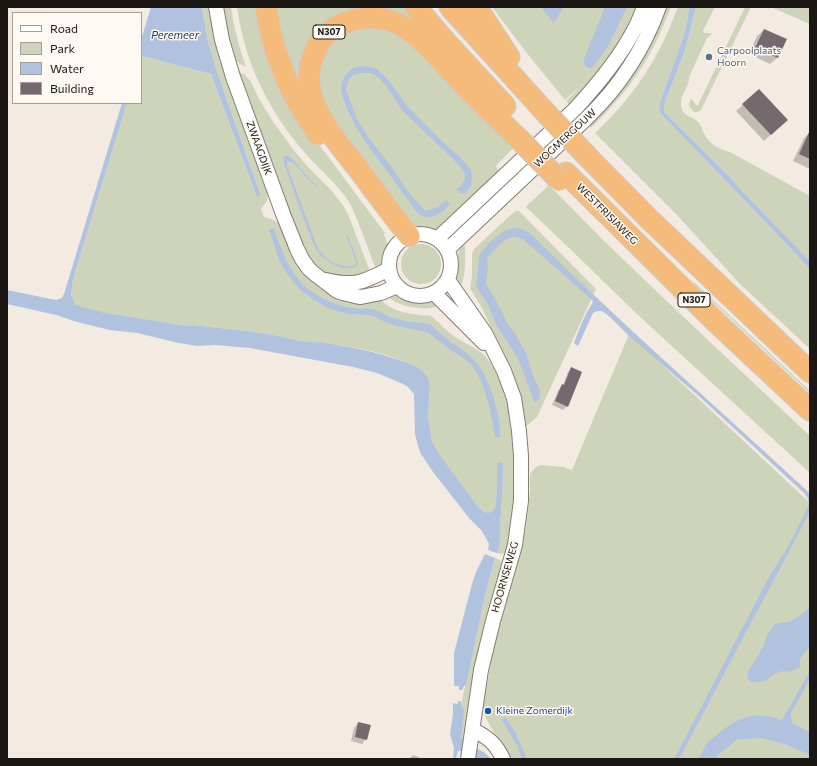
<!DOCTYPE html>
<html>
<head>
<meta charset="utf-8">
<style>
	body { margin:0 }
	#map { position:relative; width:817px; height:766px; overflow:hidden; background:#f3ebe1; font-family:Commissioner,sans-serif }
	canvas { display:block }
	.frame { position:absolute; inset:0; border:8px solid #1a1714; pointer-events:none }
	.legend { position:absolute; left:12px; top:12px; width:130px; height:92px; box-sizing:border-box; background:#fef9f3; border:1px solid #a39f9a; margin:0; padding:5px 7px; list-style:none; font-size:12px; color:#1a1714 }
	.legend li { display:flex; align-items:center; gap:8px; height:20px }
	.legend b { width:20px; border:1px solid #a39f9a }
</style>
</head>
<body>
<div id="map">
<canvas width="817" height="766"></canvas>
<div class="frame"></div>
<ul class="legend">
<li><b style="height:5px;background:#fff"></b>Road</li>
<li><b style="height:11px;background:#cdd4ba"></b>Park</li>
<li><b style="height:11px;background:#b1c2de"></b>Water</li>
<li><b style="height:11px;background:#74696e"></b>Building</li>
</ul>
</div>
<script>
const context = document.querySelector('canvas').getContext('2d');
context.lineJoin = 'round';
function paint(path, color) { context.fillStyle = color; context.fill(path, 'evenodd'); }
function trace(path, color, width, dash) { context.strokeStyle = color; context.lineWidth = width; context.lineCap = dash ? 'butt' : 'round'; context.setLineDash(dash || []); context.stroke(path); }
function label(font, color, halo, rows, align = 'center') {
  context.font = font + ' Commissioner,sans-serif'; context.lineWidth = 3; context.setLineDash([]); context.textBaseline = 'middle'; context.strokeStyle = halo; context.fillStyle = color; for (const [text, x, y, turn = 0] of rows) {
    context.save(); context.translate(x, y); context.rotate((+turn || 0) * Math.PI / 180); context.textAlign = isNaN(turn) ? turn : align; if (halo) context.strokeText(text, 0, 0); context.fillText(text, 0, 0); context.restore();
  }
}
paint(new Path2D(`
	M 202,7 L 210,7 L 268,192 L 267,201 L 261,209 L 264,217 L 271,219 L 281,224 L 288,245 L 295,259 L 302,271 L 378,297 C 389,310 406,314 422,315 C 424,316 429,315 431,316 C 433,317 436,321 438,322 C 443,327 448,332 454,336 C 463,343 476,347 484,355 C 515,386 517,469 513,510 C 512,524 509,538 507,552 L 502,554 L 497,553 C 501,545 500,534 500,525 C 502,505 503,484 503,463 L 497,464 L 497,489 L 495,508 C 490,515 485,513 479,508 L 440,455 L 432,441 L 428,416 L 430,382 L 421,370 L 413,366 L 390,356 L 367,350 L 322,342 C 306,344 283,336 267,334 C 242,330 218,328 193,325 L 187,326 C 170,323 82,313 74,303 C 69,297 72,286 73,279 L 127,103 L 141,103 L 142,56 L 211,74 L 257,197 L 260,196 L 260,194 L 216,69 L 207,38 Z
	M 222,7 L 231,7 C 234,28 239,47 246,67 L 240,64 L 232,56 Z
	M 237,7 L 261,7 L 306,127 L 385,233 L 384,235 C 390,245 387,264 376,269 C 371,257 367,245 362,232 C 357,220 353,207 345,196 C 333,180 317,167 304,152 C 267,108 245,63 237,7 Z
	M 270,7 L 405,7 L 437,44 L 416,31 L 330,25 L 304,108 Z
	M 492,7 L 640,7 L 625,37 L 571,106 L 566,101 L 584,83 L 565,100 L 526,52 Z
	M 664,7 L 671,7 C 666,20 661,32 655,44 C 639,76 617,103 591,128 L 587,122 Z
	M 678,7 L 689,7 L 687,23 L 682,41 L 660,102 L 659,107 L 660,113 L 728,183 L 810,269 L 810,349 L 740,284 L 677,215 L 595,133 C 621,109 643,81 659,50 C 667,36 672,21 678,7 Z
	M 696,7 L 715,7 L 703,31 L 704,33 L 711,33 L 712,34 L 707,38 L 689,77 C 690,86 681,94 681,103 C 681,118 693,115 699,123 C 702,127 703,133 706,137 C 711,145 721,150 730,152 L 810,196 L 810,261 L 743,192 L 733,180 L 664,112 L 664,105 L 685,50 Z
	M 745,7 L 751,7 L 701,110 L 698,112 L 694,112 L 689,106 L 690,100 L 692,99 L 696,105 L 698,105 Z
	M 772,7 L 810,7 L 810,24 L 773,8 Z
	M 345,27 L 396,28 L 513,148 L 496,166 L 500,173 L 440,230 C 428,231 418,229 408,225 L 324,112 L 316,64 L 319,54 Z
	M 238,71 L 245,75 L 251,82 L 259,99 L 272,120 L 292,148 L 309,168 L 331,190 L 342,204 L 348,214 L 371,274 L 361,278 L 327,274 L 316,268 L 302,248 Z
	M 549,185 L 603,240 L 674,308 L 810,436 L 810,473 L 638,315 L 567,246 L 527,208 L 526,207 L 529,203 L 531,202 Z
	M 515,211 L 519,211 L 596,289 L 537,417 L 526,426 L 520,394 L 514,376 L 482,308 L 470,288 L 472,275 L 472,254 L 474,249 Z
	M401 264a20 20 0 1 1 40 0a20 20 0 1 1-40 0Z
	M 462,245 L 465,246 L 465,247 C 465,259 466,275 461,286 L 456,281 L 458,254 L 461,246 Z
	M 694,282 L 810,391 L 810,393 L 694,284 Z
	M 395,294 L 400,295 L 412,300 L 432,303 L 437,306 C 428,312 394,306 388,296 Z
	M 629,334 L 810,503 L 810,759 L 508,759 L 485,716 L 483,709 L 484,700 L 495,640 L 516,568 L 526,527 L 530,491 L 530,474 C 533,470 536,466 541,465 L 564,467 L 572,470 Z
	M 495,558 L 500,560 L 502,564 L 481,642 L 465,742 L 461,739 L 461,705 L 484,600 Z`), '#cdd4ba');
paint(new Path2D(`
	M 151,7 L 202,7 L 207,38 L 216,69 L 260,194 L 260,196 L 257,197 L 211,74 L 142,56 L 141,58 L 141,40 Z
	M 541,7 L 563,7 L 557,19 L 554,22 L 552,21 Z
	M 605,7 L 627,7 L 608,46 L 599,59 L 592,68 L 589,68 C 585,67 583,63 584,59 Z
	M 689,7 L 696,7 L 685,50 L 664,105 L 664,112 L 733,180 L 743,192 L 810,261 L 810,269 L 728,183 L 660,113 L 659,107 L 660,102 L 682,41 L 687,23 Z
	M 360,66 L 370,67 L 375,68 L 383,74 L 396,90 L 406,105 L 448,147 L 459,156 L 467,165 L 471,170 L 472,178 L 471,186 L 465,193 L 462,193 L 456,190 C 471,178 465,172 455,161 L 402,110 L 387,87 L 379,78 L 371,73 L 361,73 L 353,75 L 348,81 L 346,89 L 348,95 L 356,117 L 368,137 L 391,166 L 407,190 L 425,211 L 438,207 L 446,200 L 450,205 C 442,212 433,221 421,215 C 416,213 412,206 409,201 C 402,192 396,183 389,174 C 373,152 355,131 346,105 C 344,101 342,97 342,93 C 340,87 342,81 345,76 C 349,70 353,68 360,66 Z
	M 122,103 L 127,103 L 73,279 L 71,295 L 75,304 L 82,307 L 105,313 L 187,326 L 193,325 C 218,328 242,330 267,334 C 283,336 305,344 321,342 C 349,347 377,351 404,362 C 410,364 416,366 421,370 C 425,373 428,377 430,383 L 428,416 L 432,441 L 440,455 L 479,508 C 485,513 490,515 495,508 L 497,489 L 497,463 L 503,463 C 503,484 502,505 500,525 C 500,534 501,546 497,553 L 488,550 L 489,544 L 486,538 L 481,530 L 469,518 L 433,472 L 421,454 L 418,446 L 415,434 L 414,394 L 408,387 L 403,384 L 377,373 L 353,367 L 250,348 L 215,345 L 197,346 L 179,343 L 137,333 L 110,330 L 77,322 L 56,315 L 7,304 L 7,290 L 56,300 L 62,298 L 64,294 Z
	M 285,156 L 289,156 L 296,163 L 307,176 L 318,187 L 317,187 L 305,176 L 295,164 L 290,161 L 287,162 L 287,166 L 318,249 C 327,261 339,268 354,266 L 357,263 L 356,261 L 346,235 L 347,234 L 358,262 L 356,267 C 343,272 326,262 318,252 C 314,246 311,237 308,230 C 299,207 291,183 283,160 Z
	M 274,228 C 282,253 291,278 314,293 C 325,300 338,306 351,308 C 358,309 365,308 372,309 C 380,310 386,316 394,318 C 400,320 406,321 412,322 C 418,323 424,322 430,325 C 436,328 440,334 446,338 C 455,345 467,352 475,361 C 489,376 501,416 500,437 L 495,437 L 490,409 L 484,389 L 479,377 L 472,365 L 465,359 L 452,351 L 427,332 L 396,326 L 385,322 L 371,315 L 348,314 L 330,309 L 316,301 L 304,293 L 294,283 L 284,269 L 279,260 L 269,230 Z
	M 514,228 C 521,228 525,230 531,234 C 619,322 714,404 805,489 L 810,494 L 810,511 L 804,523 L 679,759 L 674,759 L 769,577 L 789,545 L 809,505 L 809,502 L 807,497 L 804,493 L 701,398 L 629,336 L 609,316 L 602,311 L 597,311 L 593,313 L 578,346 L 574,343 C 578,332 582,322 587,312 C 589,308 592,305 593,301 L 524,240 C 521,238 516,236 512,237 C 505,238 493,251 488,257 L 487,259 L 488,268 L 486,284 L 494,297 L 508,324 L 514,332 L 527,355 L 532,373 L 540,391 L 539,399 L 536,402 L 534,401 L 523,371 L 517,357 L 497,326 L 487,303 L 478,289 L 476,285 L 478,269 L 479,257 L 480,254 C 488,243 501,230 514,228 Z
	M 485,554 L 495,558 L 494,561 L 484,600 L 466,685 L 464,686 L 462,690 L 459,690 L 459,686 L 455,686 L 454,685 L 454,653 L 472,584 L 476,572 Z
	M 810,608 L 810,646 L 800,659 L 800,667 L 789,672 C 778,669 773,677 764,681 C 760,683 756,682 751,682 L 748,679 L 747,674 L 764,645 L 767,635 L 775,624 L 788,622 L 795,619 Z
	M 810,671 L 810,679 L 791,713 L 791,719 L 792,723 L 810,732 L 810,755 L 785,744 L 761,738 L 747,739 L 738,739 L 718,755 L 717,759 L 698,759 C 701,755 703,750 706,745 C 709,740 715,737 719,733 C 739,716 757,711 782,720 Z
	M 459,701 L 461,701 L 461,705 L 464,710 L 461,739 L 485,753 L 491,759 L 477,759 C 473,754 464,751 458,751 L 456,759 L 453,759 L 454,748 L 450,734 L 453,714 L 453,703 L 457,704 Z
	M 506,718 L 515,732 L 527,759 L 522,759 L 518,747 L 501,719 Z`), '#b1c2de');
paint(new Path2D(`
	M 764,30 L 786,40 L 777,58 L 770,64 L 749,54 L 757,36 Z
	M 743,105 L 780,126 L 764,141 L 736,111 Z
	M 810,132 L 810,169 L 793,161 L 804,138 Z
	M 572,368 L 567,406 L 563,410 L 552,405 L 559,389 L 563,385 L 568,372 Z
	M 358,723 L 366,739 L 362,744 L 351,741 L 354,728 Z
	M 413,755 L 419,757 L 419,759 L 409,759 Z`), '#0003');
paint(new Path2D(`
	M 764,29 L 787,39 L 778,58 L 755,48 Z
	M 759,89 L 788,120 L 771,135 L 742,104 Z
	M 810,130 L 810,159 L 799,154 Z
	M 571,367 L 582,372 L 568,407 L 555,401 L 562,384 L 564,385 Z
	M 358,722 L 371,725 L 367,740 L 355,737 Z`), '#74696e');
const minor = new Path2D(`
	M 216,7 L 222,40 L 233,77 L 283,214 L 297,249 L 302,259 L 309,269 L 316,275 L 337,291 L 343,293 L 355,296 L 361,297 L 381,293 L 397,286
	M389 265a31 31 0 1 1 62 0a31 31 0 1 1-62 0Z
	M 437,239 L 576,108 C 598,84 619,59 634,30 C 638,23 641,15 644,7
	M 447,250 L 587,118 C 619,87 644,49 659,7
	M 326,280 C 354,287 364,282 389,269
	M 448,280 L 485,333 L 504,371 L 514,398 L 519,431 L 521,456 L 521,501 L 515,545 L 493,621 L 481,670 L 468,759
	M 434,293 L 484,343
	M 473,730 C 488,737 496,744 503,759`);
const highway = new Path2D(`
	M 266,7 C 272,54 291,96 318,134
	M 416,7 L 446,42 L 505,106
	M 450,7 L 546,113
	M 475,7 L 483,17 L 509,57
	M 586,155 L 648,218 L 810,372
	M 566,173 L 716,322 L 810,410
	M 409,236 C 391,213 373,189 356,166 C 340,146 320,122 312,97 C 304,70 314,37 340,25 C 360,15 385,15 404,27 C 427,42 444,65 463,84 C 481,103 500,121 519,139`);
trace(minor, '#837c73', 16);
trace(highway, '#cdcccb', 23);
trace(minor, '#fff', 14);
trace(highway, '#f5bb7b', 21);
const highwayBridge = new Path2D(`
	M 546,113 L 586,155
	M 519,139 L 559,180`);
trace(highwayBridge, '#cdcccb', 23, []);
trace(highwayBridge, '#f5bb7b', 21);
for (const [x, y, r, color] of [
	[709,57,4,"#5c6f8a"],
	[488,711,4,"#1a4fb4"]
]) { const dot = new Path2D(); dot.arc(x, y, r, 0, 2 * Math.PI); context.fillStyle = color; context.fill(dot); trace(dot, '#fef9f3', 1.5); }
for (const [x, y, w] of [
	[329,32,32],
	[694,300,32]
]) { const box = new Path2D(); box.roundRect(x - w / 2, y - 7, w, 14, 3); context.fillStyle = '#fef9f3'; context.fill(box); trace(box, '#1a1714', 1); }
label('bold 9px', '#1a1714', null, [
	["N307",329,32],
	["N307",694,300]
]);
label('10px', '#4e5e75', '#fef9f3', [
	["Carpoolplaats",717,51],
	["Hoorn",717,63]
], 'left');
label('10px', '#1a1714', '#fef9f3', [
	["WOGMERGOUW",565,138,-43],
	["ZWAAGDIJK",259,148,70],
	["WESTFRISIAWEG",607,214,45],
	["HOORNSEWEG",505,577,-74]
]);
label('10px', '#164399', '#fef9f3', [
	["Kleine Zomerdijk",496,711]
], 'left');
label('italic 11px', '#284067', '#fef9f3', [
	["Peremeer",175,35]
]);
</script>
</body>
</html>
